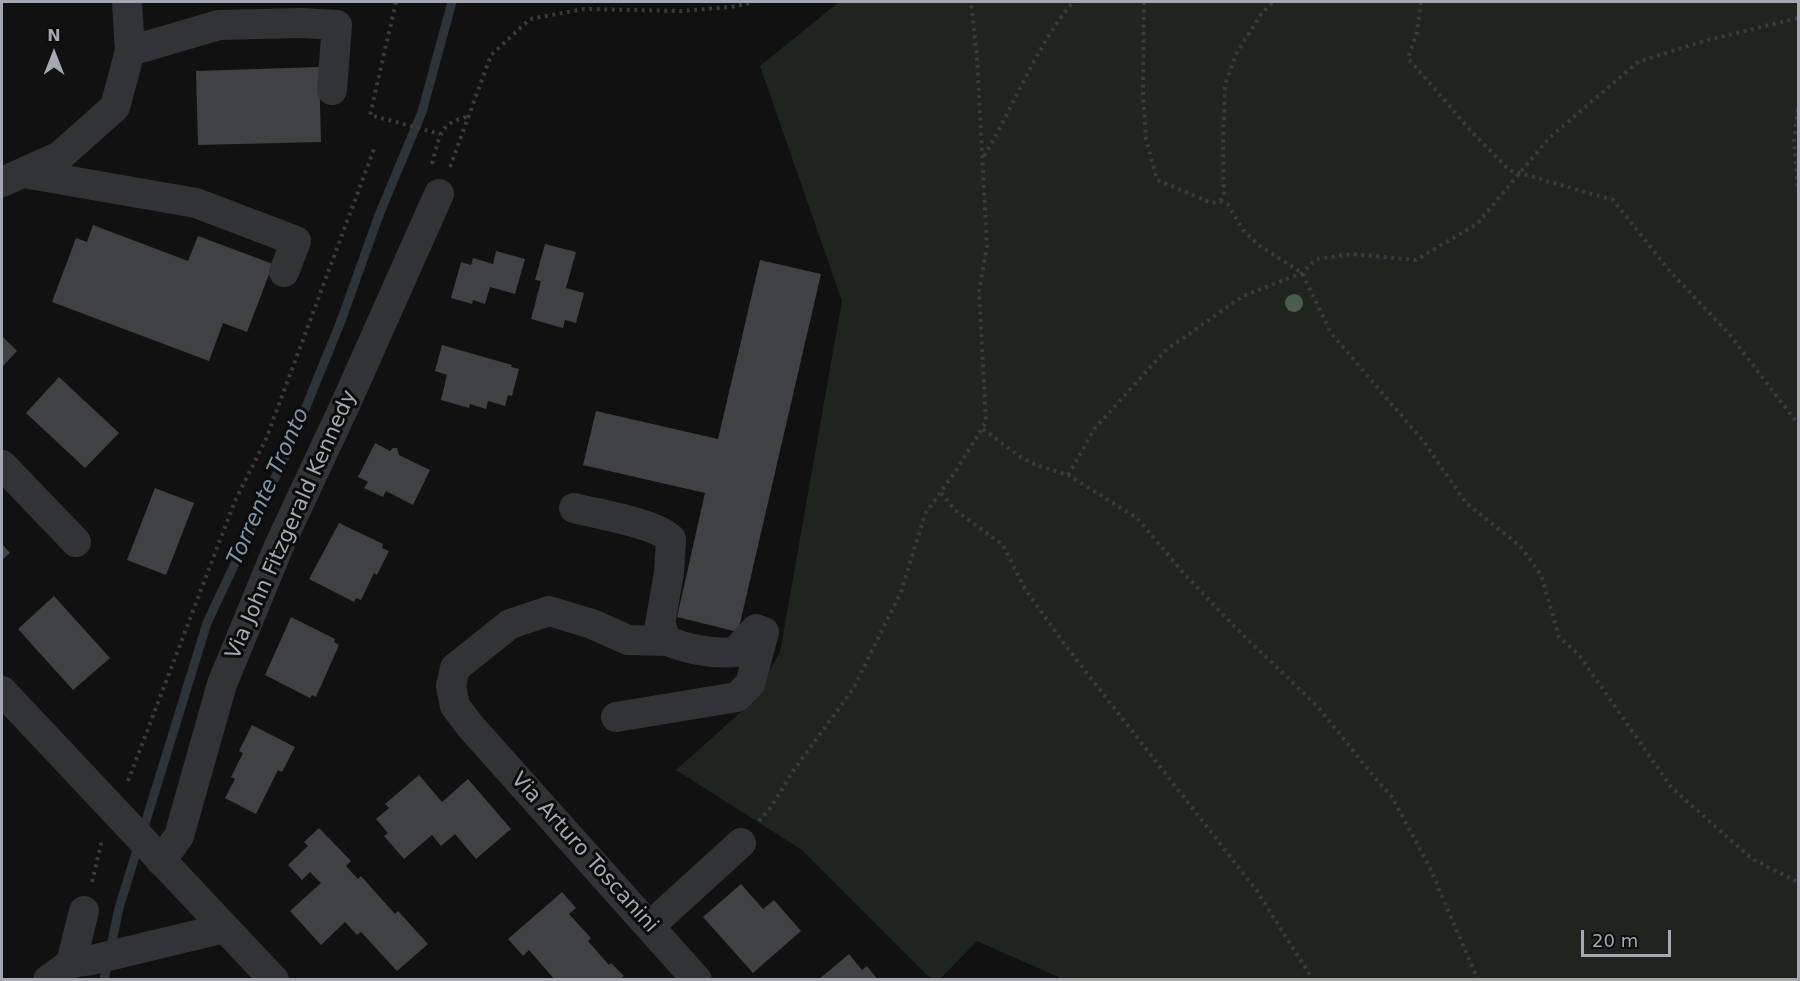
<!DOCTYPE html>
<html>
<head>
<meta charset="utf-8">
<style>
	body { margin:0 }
	#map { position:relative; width:1800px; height:981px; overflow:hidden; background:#111112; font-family:"DejaVu Sans",sans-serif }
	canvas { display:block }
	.frame { position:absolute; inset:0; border:3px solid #a3a8b2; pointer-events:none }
	.north { position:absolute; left:24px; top:24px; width:60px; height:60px; -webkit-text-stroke:4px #0c0c0d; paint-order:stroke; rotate:0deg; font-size:16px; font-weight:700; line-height:24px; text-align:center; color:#a3a8b2 }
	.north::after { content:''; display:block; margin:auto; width:21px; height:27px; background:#a3a8b2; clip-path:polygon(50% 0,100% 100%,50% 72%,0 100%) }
	.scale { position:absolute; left:1581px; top:930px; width:90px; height:27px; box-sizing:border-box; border:3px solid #a3a8b2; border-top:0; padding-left:8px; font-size:18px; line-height:21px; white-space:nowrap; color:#a3a8b2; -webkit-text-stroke:4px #0c0c0d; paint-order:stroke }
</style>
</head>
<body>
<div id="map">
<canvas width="1800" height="981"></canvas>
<div class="frame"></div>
<div class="north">N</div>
<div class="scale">20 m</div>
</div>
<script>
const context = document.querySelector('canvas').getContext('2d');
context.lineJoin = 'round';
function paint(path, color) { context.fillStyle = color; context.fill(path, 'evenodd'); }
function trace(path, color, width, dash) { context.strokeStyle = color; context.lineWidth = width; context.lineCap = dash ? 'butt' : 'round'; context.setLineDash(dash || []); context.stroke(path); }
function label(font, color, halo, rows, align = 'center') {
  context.font = font + ' "DejaVu Sans",sans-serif'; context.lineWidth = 6; context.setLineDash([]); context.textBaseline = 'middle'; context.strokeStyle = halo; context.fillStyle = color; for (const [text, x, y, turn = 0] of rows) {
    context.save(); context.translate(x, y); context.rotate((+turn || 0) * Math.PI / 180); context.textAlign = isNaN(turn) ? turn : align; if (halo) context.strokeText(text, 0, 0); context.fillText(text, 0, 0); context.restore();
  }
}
paint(new Path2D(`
	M 839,2 L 1798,2 L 1798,979 L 1065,980 L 977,941 L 940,979 L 931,979 L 802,850 L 676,770 L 752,702 L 780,652 L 842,301 L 760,66 Z`), '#1e251e');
trace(new Path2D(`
	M 104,980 L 119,908 L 207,623 L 290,446 L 341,321 L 379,215 L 422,112 L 452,2`), '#2c343a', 9);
paint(new Path2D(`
	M 319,67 L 321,142 L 198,145 L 196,71 Z
	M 93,225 L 188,261 L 198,236 L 273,264 L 247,332 L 223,323 L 209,361 L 52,302 L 76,238 L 87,242 Z
	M 545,244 L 576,252 L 566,288 L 584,293 L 576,323 L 565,320 L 563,328 L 531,319 L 541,281 L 535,280 Z
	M 496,251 L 525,259 L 515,294 L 490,287 L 485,304 L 473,300 L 472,304 L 451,298 L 461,262 L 471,265 L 473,258 L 493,264 Z
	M 760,260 L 821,274 L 738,632 L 677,617 L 705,493 L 583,465 L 596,411 L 718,439 Z
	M 2,336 L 17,351 L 2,367 Z
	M 442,345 L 512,365 L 511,367 L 519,369 L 512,396 L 508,395 L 505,406 L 488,401 L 486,409 L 470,404 L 469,408 L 441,400 L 447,375 L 435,371 Z
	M 59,377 L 119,433 L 85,468 L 26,413 Z
	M 375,443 L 390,451 L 393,448 L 397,448 L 399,455 L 430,470 L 413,505 L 386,491 L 383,497 L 364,488 L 368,482 L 358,477 Z
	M 155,488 L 194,503 L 166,575 L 127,560 Z
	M 339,523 L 383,544 L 382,548 L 389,551 L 377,575 L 374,573 L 361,600 L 356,598 L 354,602 L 309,579 Z
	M 2,544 L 10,553 L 2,560 Z
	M 54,596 L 110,658 L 73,690 L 18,629 Z
	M 291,617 L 335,639 L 334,642 L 339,645 L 316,697 L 312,695 L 310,698 L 265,675 Z
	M 252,725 L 295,747 L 282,772 L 278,770 L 256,814 L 225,798 L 235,779 L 231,777 L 243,753 L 239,751 Z
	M 419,775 L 442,802 L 468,779 L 511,829 L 476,859 L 455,834 L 441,846 L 432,835 L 404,859 L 384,836 L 388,833 L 376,819 L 389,808 L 385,804 Z
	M 319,828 L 351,861 L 346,866 L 358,879 L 361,876 L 395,914 L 398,911 L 428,944 L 397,971 L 361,932 L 357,935 L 345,922 L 321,945 L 290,911 L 321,883 L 310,872 L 302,880 L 288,865 L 308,846 L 304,842 Z
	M 741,884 L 763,909 L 774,900 L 801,931 L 753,973 L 703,917 Z
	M 562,892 L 576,908 L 569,914 L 591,938 L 588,941 L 609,965 L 611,963 L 624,976 L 620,980 L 555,980 L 529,950 L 523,956 L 508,939 Z
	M 849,954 L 862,970 L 867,966 L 878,980 L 818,980 Z`), '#404145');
trace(new Path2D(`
	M 396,2 L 370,115 L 440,134
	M 1144,2 L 1143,94 L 1146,139 L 1157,180 L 1212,203 L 1220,201 L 1224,196 L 1223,146 L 1225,85 L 1236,54 L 1262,13 L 1273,2
	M 1421,2 L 1417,32 L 1408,58 L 1471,131 L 1509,170 L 1613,200 L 1668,269 L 1730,335 L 1798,424
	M 1798,109 L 1794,141 L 1798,192
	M 984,156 C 1015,105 1035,47 1073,2
	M 432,164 C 440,136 438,123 470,116
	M 450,167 L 491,55 L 530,19 L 584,9 L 682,11 L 731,7 L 754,2
	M 1220,201 L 1228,205 L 1243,230 L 1260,246 L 1302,273 L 1331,333 L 1424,442 L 1466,503 L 1520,546 L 1541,575 L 1559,637 L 1579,655 L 1671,787 L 1752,859 L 1798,882
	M 983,429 L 1019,456 L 1036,465 L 1068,475 L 1137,518 L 1186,576 L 1240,632 L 1317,706 L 1376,779 L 1392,797 L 1430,868 L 1478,980
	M 1068,475 L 1095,428 L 1166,350 L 1243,296 L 1302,273 L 1316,259 L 1352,254 L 1416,260 L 1477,224 L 1549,138 L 1638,62 L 1704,41 L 1798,18
	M 941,493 L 955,510 L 1003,545 L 1025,589 L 1065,645 L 1257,891 L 1313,980
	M 128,781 L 235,501 L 266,439 L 374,149
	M 759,821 L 771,807 L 793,771 L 853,689 L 901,592 L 925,514 L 953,475 L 986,422 L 979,291 L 987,246 L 977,58 L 971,2
	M 92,882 L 102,840`), '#383a3e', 4, [3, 4.5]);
trace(new Path2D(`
	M 130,51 L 219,25 L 301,23 L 337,25 L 332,90
	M 24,173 L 196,203 L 296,241 L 284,272
	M 2,182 L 60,156 L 115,107 L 130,51 L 127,2
	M 2,465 L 76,542
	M 574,508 C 597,514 656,523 671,539 L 669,573 L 660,624 L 667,641 C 690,650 711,654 735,652 L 756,629 L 764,632 L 750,684 L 737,697 L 616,717
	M 667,641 L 628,640 L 592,624 L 549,611 L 510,624 L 455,668 L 451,686 L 455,706 L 471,727 L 697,980
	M 2,691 L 274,980
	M 161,861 L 179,836 L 222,684 L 279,546 L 346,403 L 439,194
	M 650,926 L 741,843
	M 71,963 L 84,911
	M 48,980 L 71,963 L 92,960 L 225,928`), '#323337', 30);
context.fillStyle = '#4b5d4d';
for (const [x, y] of [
	[1294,303]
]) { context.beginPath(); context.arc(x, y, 9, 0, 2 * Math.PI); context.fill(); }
label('21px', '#a3a8b2', '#0c0c0d', [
	["Via John Fitzgerald Kennedy",292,525,-66],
	["Via Arturo Toscanini",584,853,48]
]);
label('italic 22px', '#7c96ab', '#0c0c0d', [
	["Torrente Tronto",269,487,-66]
]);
</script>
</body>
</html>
